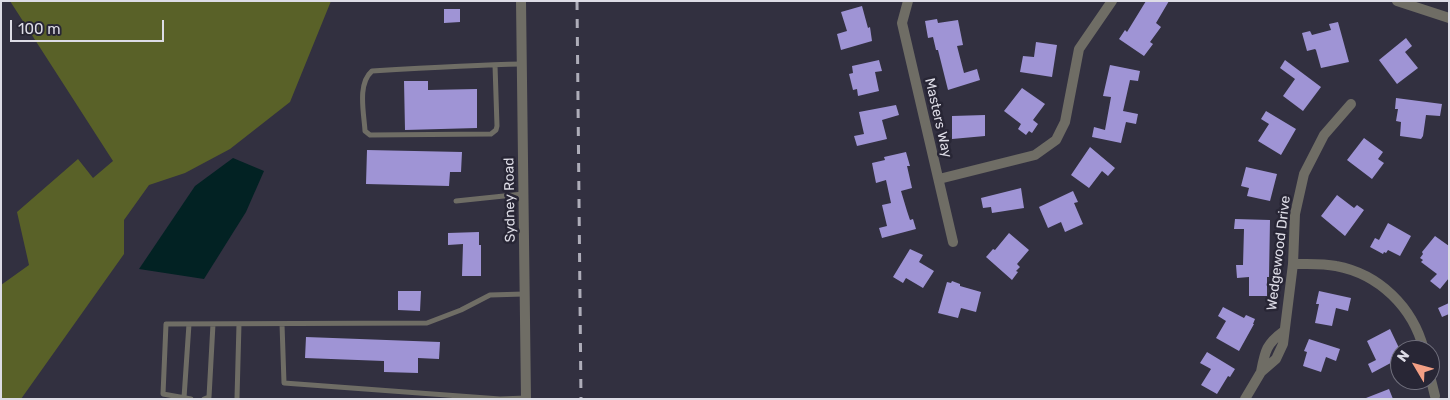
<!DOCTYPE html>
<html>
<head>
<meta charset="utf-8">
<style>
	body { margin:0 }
	#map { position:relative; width:1450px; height:400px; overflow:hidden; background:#323040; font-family:Rubik,sans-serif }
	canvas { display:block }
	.frame { position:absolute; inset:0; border:2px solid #dddce6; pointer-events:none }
	.north { position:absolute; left:1390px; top:340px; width:50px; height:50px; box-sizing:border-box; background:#282635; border:1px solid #706f7c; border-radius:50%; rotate:307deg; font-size:14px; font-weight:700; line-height:20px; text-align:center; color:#dddce6 }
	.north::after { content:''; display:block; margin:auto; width:18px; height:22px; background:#f39f84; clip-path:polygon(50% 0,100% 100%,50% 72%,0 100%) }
	.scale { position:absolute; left:10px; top:20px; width:154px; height:22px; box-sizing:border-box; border:2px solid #dddce6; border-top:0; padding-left:6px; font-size:15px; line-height:18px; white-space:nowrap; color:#dddce6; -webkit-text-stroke:4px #282635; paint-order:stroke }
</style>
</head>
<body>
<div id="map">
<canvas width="1450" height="400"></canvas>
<div class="frame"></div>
<div class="north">N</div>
<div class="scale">100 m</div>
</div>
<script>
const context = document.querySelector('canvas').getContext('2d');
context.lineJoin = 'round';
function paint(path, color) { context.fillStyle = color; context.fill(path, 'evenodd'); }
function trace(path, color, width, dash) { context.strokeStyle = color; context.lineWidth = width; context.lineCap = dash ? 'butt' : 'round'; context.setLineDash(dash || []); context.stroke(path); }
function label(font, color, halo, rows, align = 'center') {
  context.font = font + ' Rubik,sans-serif'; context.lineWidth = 5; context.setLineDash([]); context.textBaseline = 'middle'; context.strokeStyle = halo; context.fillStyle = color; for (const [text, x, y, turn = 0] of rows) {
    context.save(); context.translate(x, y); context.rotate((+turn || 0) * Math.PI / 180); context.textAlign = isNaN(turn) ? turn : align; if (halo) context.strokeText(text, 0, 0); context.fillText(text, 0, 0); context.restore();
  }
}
paint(new Path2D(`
	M 10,1 L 331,1 L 290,102 L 230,149 L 185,173 L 149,185 L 124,220 L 124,254 L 21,399 L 1,399 L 1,285 L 29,265 L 17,212 L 78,159 L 93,178 L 113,161 Z`), '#596128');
paint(new Path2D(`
	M 233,158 L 264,171 L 246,212 L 204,279 L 139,269 L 195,186 Z`), '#022223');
paint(new Path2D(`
	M 1146,1 L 1169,1 L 1156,23 L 1161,27 L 1150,42 L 1153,44 L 1144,56 L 1119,39 L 1125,30 L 1127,32 Z
	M 862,6 L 868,28 L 870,27 L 872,41 L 841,50 L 837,34 L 847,31 L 841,12 Z
	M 444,9 L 460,9 L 460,22 L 444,23 Z
	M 937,19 L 938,23 L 958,20 L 963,45 L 957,46 L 964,73 L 977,69 L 980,80 L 948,90 L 938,50 L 936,50 L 933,37 L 928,38 L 925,21 Z
	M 1338,22 L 1349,62 L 1321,68 L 1316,50 L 1315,49 L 1307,51 L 1302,33 L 1310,31 L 1312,35 L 1331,30 L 1329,24 Z
	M 1406,38 L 1412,46 L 1405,52 L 1418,68 L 1397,84 L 1379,60 Z
	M 1036,42 L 1057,45 L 1052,77 L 1020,72 L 1023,56 L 1034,57 Z
	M 879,60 L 882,71 L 875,72 L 879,91 L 858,96 L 857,89 L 853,90 L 849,74 L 853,73 L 852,66 Z
	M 1285,60 L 1321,87 L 1303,111 L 1283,96 L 1295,79 L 1280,68 Z
	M 1110,65 L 1140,71 L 1138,81 L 1130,80 L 1123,111 L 1138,114 L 1136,124 L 1126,122 L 1121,143 L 1092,137 L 1094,127 L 1105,130 L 1111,97 L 1103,96 Z
	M 404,81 L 428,81 L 428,90 L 477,89 L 477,128 L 405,130 Z
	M 1022,88 L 1045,104 L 1033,120 L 1038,124 L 1032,133 L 1029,131 L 1026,135 L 1018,129 L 1021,124 L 1004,111 Z
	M 1396,98 L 1442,104 L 1440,116 L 1426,115 L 1423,136 L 1421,139 L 1400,136 L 1401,122 L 1396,121 L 1398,109 L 1395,109 Z
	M 896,105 L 899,115 L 882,120 L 887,139 L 857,146 L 854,136 L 864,134 L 859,112 Z
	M 1266,111 L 1296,129 L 1281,155 L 1258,141 L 1269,124 L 1261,119 Z
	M 985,115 L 985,136 L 952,139 L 952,116 Z
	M 1364,138 L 1383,152 L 1378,159 L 1384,163 L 1372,179 L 1347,160 Z
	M 1090,147 L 1115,168 L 1108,176 L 1102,171 L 1089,188 L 1071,175 Z
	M 367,150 L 462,152 L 461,172 L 450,172 L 449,186 L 366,184 Z
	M 906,152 L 910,166 L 907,166 L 912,188 L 901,191 L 907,211 L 910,220 L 913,219 L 916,229 L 882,238 L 879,228 L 887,226 L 882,205 L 891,203 L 886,180 L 876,183 L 872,163 L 885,160 L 884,157 Z
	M 1246,167 L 1277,174 L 1270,201 L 1247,196 L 1249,188 L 1241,186 Z
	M 1021,188 L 1024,208 L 992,213 L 991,207 L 983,208 L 981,198 Z
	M 1073,191 L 1078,202 L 1074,203 L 1083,224 L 1065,232 L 1061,222 L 1048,228 L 1039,207 Z
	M 1337,195 L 1354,208 L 1357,205 L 1364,210 L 1345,236 L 1321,216 Z
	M 1235,219 L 1270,220 L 1269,277 L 1267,277 L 1267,296 L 1249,296 L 1249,277 L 1237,278 L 1236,265 L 1243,265 L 1244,229 L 1234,229 Z
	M 1388,223 L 1411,236 L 1400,256 L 1388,250 L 1386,253 L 1384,252 L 1383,254 L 1370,247 L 1375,238 L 1379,240 Z
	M 479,232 L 479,245 L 481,245 L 481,276 L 462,276 L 463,244 L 448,245 L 448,233 Z
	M 1009,233 L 1029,250 L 1017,264 L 1020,267 L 1016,271 L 1018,272 L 1012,280 L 986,257 L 993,249 L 995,250 Z
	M 1435,236 L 1449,246 L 1449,278 L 1440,289 L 1430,281 L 1437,274 L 1421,262 L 1423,260 L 1420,258 L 1423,254 L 1422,252 Z
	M 910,249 L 923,255 L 919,262 L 934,271 L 923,288 L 906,278 L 903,283 L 893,277 Z
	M 952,281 L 960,284 L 960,286 L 981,292 L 976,312 L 961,308 L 958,318 L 938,313 L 947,282 L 951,283 Z
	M 398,291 L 421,291 L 420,311 L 398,310 Z
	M 1319,291 L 1351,298 L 1348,311 L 1336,308 L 1332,326 L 1315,323 L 1319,304 L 1316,304 Z
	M 1449,303 L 1449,314 L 1442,317 L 1438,308 Z
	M 1223,307 L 1244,318 L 1246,315 L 1255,319 L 1253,324 L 1254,324 L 1239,351 L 1216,338 L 1226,321 L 1218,316 Z
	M 1390,329 L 1400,350 L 1400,358 L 1372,373 L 1368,364 L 1376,360 L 1367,341 Z
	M 306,337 L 440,342 L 439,359 L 418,358 L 418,373 L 384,372 L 384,361 L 305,358 Z
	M 1309,339 L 1340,349 L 1336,361 L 1326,357 L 1321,372 L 1303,366 L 1307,352 L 1304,351 Z
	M 1207,352 L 1235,369 L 1230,377 L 1228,376 L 1217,394 L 1201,385 L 1211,369 L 1200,363 Z
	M 1389,389 L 1393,399 L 1366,399 L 1366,398 Z`), '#9f94d5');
trace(new Path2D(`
	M 495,65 L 497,126 L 496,130 L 491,134 L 370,135 L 365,131 C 364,113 357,84 372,71 C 422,68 472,65 522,64
	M 456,201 L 523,194
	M 282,324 L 284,383 L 500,399 L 526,398
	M 184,398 L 189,324
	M 237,398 L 239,324
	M 191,399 L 163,394 L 166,324 L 427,323 L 461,310 L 490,295 L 524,294
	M 204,399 L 209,397 L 213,324`), '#6f6d65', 5);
trace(new Path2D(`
	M 908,1 L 902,23 L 953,242
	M 1397,1 L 1449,18
	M 939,179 L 1035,155 L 1056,140 L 1065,122 L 1079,49 L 1112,1
	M 1293,264 C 1307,264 1322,263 1336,266 C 1379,274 1413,307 1424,350
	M 1261,372 C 1265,351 1266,344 1284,331
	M 1430,376 L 1435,396
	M 1245,399 L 1261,372 L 1276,359 L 1283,344 L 1293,264 L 1295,214 L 1304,174 L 1324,135 L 1351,104`), '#6f6d65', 10);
trace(new Path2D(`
	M 521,1 L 526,399`), '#6f6d65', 10);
trace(new Path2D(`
	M 577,1 L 581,399`), '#aeadb9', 3, [9, 9]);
label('14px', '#dddce6', '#282635', [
	["Masters Way",938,118,77],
	["Sydney Road",510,200,-91],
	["Wedgewood Drive",1279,253,-83]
]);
</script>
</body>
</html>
